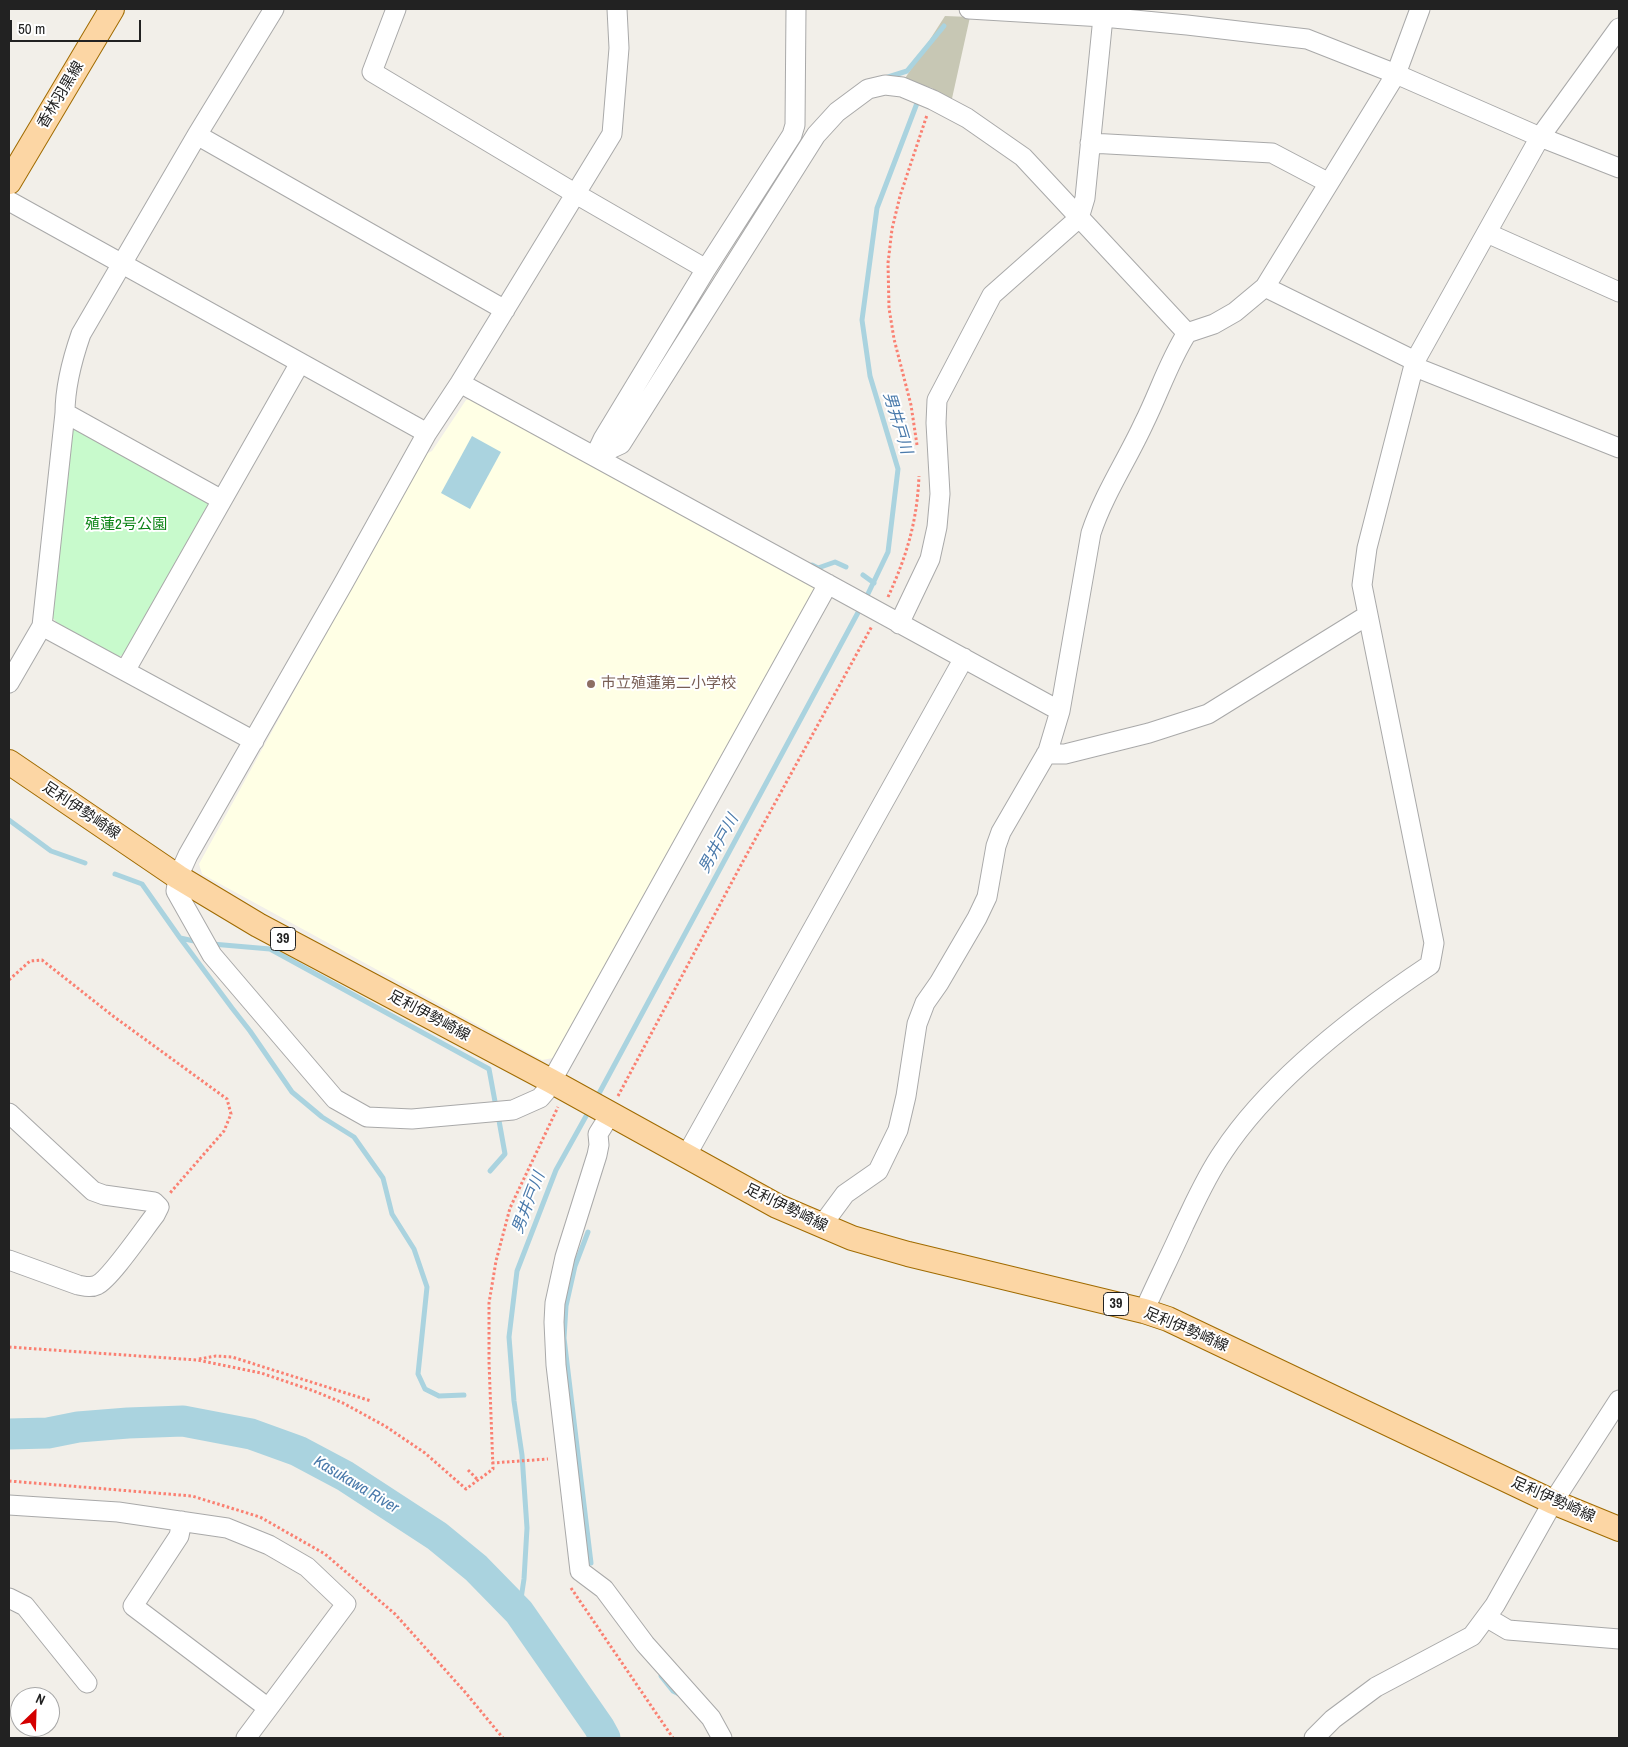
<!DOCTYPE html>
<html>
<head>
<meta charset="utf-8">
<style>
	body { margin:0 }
	#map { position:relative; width:1628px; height:1747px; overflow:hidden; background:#f2efe9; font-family:"Archivo Narrow",sans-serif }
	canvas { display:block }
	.frame { position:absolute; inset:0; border:10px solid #222; pointer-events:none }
	.north { position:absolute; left:10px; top:1687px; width:50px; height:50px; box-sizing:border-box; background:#fff; border:1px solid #a7a7a7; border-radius:50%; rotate:24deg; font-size:14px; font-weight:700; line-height:20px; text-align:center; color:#222 }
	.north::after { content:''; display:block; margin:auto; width:18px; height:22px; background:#d40000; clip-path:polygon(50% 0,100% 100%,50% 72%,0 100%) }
	.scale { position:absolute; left:10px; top:20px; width:131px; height:22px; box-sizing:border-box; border:2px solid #222; border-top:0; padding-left:6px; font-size:15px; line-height:18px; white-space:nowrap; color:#222; -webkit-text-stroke:4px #fff; paint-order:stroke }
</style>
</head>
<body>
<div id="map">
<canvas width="1628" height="1747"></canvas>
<div class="frame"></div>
<div class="north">N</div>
<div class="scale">50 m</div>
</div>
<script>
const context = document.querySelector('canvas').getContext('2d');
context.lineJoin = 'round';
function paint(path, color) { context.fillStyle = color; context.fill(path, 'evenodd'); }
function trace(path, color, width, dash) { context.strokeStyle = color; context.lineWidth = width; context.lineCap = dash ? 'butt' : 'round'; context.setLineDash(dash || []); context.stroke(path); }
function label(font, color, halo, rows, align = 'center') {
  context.font = font + ' "Archivo Narrow","Noto Sans JP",sans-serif'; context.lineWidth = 4; context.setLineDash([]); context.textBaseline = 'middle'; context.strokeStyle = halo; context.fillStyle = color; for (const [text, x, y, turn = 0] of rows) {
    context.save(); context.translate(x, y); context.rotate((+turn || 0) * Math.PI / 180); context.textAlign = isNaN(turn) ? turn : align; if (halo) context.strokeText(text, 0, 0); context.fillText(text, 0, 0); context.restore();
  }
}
paint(new Path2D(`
	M 476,398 L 811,583 L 815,590 L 553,1058 L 542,1060 L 202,874 L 199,864 L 424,455 L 432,451 L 466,400 Z`), '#ffffe5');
paint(new Path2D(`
	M 945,16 L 970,17 L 951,103 L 932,88 L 904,80 Z`), '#c7c7b4');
paint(new Path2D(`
	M 79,426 L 206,497 L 209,506 L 127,654 L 116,657 L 59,625 L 52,617 L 70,433 Z`), '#c8facc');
paint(new Path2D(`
	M 472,436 L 501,452 L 470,509 L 441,493 Z`), '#aad3df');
trace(new Path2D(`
	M 885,78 L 907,71 L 944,26
	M 812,565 L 818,568 L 835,562 L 846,567
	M 863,575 L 874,583
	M 865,600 L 888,552 L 898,469 L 870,376 L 862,320 L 877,208 L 919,98
	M 9,820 L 51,851 L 85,863
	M 115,874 L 142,884 L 180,938 L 199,942
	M 180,938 L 232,1008 L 250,1031 L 292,1092 L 322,1117 L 354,1137 L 383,1178 L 392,1214 L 414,1249 L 427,1287 L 418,1374 L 425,1389 L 439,1396 L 464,1395
	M 212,944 L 270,949 L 489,1069 L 496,1107
	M 596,1099 L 861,607
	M 490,1171 L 505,1154 L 498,1115
	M 588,1232 L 575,1266 L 566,1306 L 564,1338 L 591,1563
	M 519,1612 L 524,1579 L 527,1528 L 522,1455 L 514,1401 L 509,1337 L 517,1271 L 556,1170 L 590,1109
	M 661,1676 L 673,1691 L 679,1694`), '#aad3df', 5);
trace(new Path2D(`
	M 9,1434 L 48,1433 L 78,1427 L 128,1423 L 183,1421 L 251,1434 L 298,1451 L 345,1476 L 437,1536 L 476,1568 L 519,1612 L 599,1727 L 605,1738`), '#aad3df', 31);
const minor = new Path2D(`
	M 396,9 L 372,72 L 576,194 L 706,269
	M 617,9 L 619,48 L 612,134 L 460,383 L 427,433 L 343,584 L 188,855 L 178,877 L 176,891 L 212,955 L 335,1099 L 367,1117 L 412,1119 L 513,1110 L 540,1098 L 546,1091 L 828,584
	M 969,9 L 1103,17 L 1187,25 L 1307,39 L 1396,74 L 1540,137 L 1619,168
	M 197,135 L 505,310
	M 1090,143 L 1272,153 L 1329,183
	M 9,201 L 427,433
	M 1487,233 L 1619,292
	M 1265,287 L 1415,361
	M 1415,367 L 1619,448
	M 460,383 L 1060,711
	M 65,413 L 222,500
	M 595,456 L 621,444 L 816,135 L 837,112 L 868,89 L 885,85 L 902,87 L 933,100 L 967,118 L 1023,157 L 1187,333
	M 595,456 L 603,439 L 706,269 L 792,135 L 795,125 L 796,9
	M 899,624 L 930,559 L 937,527 L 940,494 L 936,423 L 937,400 L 992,295 L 1079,218 L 1085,198 L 1103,17 L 1106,9
	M 42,626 L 254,741
	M 125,671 L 300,363
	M 9,683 L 42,626 L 65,413 C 65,386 72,360 81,334 L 197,135 L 274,9
	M 1046,754 L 1065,754 L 1149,733 L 1208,714 L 1368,615
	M 9,1113 L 93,1191 L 104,1195 L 154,1202 L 159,1207 L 155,1215 C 144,1229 110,1279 97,1285 C 91,1288 84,1286 78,1285 L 9,1260
	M 611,1113 L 598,1134 L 599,1145 L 597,1155 L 565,1257 L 555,1303 L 554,1322 L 556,1365 L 580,1571 L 604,1589 L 645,1644 L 711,1718 L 722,1738
	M 686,1156 L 964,658
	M 819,1225 L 828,1217 L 845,1194 L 878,1171 L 898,1130 L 906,1096 L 917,1024 L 925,1003 L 939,983 L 977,918 L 987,897 L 996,846 L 1001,832 L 1048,751 L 1060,711 L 1091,533 C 1104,494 1127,460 1144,423 C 1159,393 1169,361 1187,333 L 1214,324 L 1235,312 L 1265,287 L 1396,74 L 1420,9
	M 1144,1311 C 1157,1282 1171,1254 1184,1225 C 1196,1200 1207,1175 1223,1152 C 1271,1079 1358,1013 1430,965 L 1434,943 L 1362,585 L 1367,548 L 1415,361 L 1540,137 L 1619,28
	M 9,1505 L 118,1512 L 227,1528 L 269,1545 L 307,1567 L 346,1604 L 246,1738
	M 182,1521 L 179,1536 L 133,1606 L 268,1708
	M 9,1598 L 25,1606 L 87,1683
	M 1486,1617 L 1508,1630 L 1619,1639
	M 1314,1738 L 1333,1719 L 1376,1687 L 1472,1636 L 1495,1605 L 1553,1502 L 1619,1400`);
const major = new Path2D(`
	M 9,182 L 112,9
	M 9,762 L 178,877 L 258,925 L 551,1081 L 777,1206 L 852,1238 L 908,1254 L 1144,1311 L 1168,1319 L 1553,1502 L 1619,1529`);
trace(minor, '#a9a9a9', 21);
trace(major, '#a06b00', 26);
trace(new Path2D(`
	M 917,445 L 911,405 L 894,339 L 889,308 L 888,263 L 892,229 L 900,196 L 927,115
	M 888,597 C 907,555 917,522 919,476
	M 9,980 L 30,961 L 42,960 L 113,1016 L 227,1099 L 231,1114 L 224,1131 L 170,1193
	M 618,1096 L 741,865 L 872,626
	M 9,1347 L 197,1360 L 261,1373 L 314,1391 L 343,1403 L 385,1426 L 425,1453 L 466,1489 L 493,1469 L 489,1362 L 489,1303 L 496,1261 L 510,1208 L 558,1107
	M 199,1359 L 216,1356 L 232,1357 L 371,1401
	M 492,1463 L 548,1459
	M 468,1470 L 478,1480
	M 9,1481 L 192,1496 L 260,1517 L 325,1554 L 395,1614 L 465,1692 L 503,1738
	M 571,1588 L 673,1738`), '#fa8072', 3, [2.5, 2.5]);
trace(minor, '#fff', 19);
trace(major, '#fcd6a4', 24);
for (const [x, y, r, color] of [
	[591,684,5,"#8d6e63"]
]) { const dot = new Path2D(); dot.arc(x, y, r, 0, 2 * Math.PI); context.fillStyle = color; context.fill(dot); trace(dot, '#fff', 2); }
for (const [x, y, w] of [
	[283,939,25],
	[1116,1304,25]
]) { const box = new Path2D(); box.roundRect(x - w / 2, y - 11.5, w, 23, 4); context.fillStyle = '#fff'; context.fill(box); trace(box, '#222', 1); }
label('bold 14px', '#222', null, [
	["39",283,939],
	["39",1116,1304]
]);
label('15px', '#222', '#fff', [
	["香林羽黒線",61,95,-59],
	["足利伊勢崎線",81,811,34],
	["足利伊勢崎線",429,1016,28],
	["足利伊勢崎線",786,1208,26],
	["足利伊勢崎線",1186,1330,23],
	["足利伊勢崎線",1553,1500,24]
]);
label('15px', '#0c8416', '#fff', [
	["殖蓮2号公園",126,525]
]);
label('15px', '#785e54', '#fff', [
	["市立殖蓮第二小学校",601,684]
], 'left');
label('italic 16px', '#4a7aab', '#fff', [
	["男井戸川",897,423,73],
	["男井戸川",719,844,-61],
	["男井戸川",529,1203,-69],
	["Kasukawa River",356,1485,31]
]);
</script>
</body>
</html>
